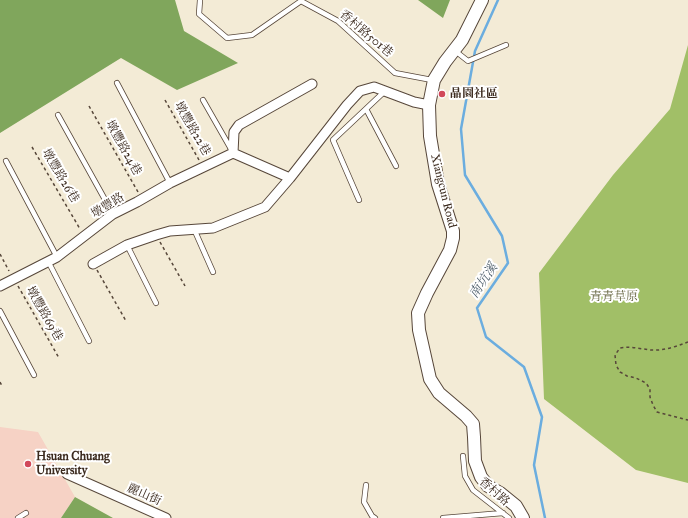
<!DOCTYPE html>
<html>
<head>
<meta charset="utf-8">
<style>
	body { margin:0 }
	canvas { display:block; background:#f3ebd6 }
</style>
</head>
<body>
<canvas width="688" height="518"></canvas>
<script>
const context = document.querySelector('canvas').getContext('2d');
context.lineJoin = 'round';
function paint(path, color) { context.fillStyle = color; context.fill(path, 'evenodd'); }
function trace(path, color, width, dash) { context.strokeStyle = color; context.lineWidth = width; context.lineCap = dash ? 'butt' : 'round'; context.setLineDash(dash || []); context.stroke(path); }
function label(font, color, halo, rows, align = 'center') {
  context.font = font + ' "IM FELL Great Primer","Noto Serif TC",serif'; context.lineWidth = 4; context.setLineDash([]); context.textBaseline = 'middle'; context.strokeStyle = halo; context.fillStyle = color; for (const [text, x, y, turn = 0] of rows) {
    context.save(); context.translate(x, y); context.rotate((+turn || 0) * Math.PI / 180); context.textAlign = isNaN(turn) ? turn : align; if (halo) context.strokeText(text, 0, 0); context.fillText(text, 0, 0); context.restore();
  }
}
paint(new Path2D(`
	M 0,427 L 38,432 L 75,497 L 61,518 L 0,518 Z`), '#f6d2c5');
paint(new Path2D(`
	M 688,45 L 688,483 L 636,470 L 544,399 L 539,273 L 613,175 L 670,109 Z`), '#a1bf67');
paint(new Path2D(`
	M 0,0 L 175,0 L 184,31 L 238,63 L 177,90 L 121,58 L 0,133 Z
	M 418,0 L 450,0 L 443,18 Z
	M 75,497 L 113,518 L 61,518 Z`), '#80a65c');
trace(new Path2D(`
	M 498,0 L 475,51 L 461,129 L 465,175 L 502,236 L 508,263 L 477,308 L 486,337 L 524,367 L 542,417 L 534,465 L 545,518`), '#6baddf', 2.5);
const lane = new Path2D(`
	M 200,0 L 199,14 L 227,38 L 252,35 L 301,1 L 338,21 L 395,73 L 432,80
	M 454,50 L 468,61 L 506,45
	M 117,83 L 170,183
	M 203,100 L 231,149
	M 366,109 L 396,166
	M 58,115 L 113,214
	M 6,161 L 57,257
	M 359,200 L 333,140 L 385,91
	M 194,229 L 213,272
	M 127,245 L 156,303
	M 48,261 L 89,341
	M 0,311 L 34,375
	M 463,456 L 465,476 L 473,490 L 509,518
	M 366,485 L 364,502 L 372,516 L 375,518
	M 18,518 L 26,513
	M 443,518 L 503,513`);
const street = new Path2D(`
	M 233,153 L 234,132 L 239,125 L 312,84
	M 93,264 L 127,245 L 156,235 L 170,231 L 213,228 L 265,207 L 290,178
	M 0,286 L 57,257 L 113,214 L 137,202 L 170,183 L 233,153 L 290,178 L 347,105 L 360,91 L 374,87 L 414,102 L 429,105
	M 67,474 L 166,518`);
const secondary = new Path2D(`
	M 482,0 L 462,40 L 445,62 L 434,80 L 429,105 L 430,136 L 438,184 L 453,231 L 453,238 L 450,250 L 427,293 L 418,313 L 419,330 L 430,379 L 439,393 L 466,416 L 473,424 L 474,437 L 475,461 L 481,477 L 488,486 L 500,493 L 516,506 L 523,518`);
trace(lane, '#57473a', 6);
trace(street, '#57473a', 11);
trace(secondary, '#57473a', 14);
trace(new Path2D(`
	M 165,100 L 199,160
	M 89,106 L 138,192
	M 32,147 L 80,229
	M 160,242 L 185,286
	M 0,254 L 9,271
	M 97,270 L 126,321
	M 18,286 L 59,358
	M 688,342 C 677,346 664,351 651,350 C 641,349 631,346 620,348 L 615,355 L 616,365 L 620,372 L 627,376 L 636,378 L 646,383 L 650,389 L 650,397 L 653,405 L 657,412 L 688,420
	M 0,382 L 2,386`), '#57473a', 1.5, [3, 3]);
trace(lane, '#fff', 4.5);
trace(street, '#fff', 9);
trace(secondary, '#fff', 12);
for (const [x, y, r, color] of [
	[442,94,4,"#d1495b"],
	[28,464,4,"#d1495b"]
]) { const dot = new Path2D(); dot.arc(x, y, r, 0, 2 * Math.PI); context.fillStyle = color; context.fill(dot); trace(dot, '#fff', 1.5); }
label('12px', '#3b2a1e', '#fff', [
	["香村路501巷",366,34,40],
	["墩豐路22巷",192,129,60],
	["墩豐路24巷",123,148,61],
	["墩豐路26巷",60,176,59],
	["Xiangcun Road",443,191,76],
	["墩豐路",108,206,-32],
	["墩豐路69巷",44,314,60],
	["香村路",494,492,41],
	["麗山街",144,495,24]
]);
label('bold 12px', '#3b2a1e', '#fff', [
	["晶園社區",450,94],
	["Hsuan Chuang",36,457],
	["University",36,471]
], 'left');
label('12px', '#5f5e38', '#fff', [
	["青青草原",614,297]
]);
label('italic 13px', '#4e5e6b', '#fff', [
	["南坑溪",484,281,-56]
]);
</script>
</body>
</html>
